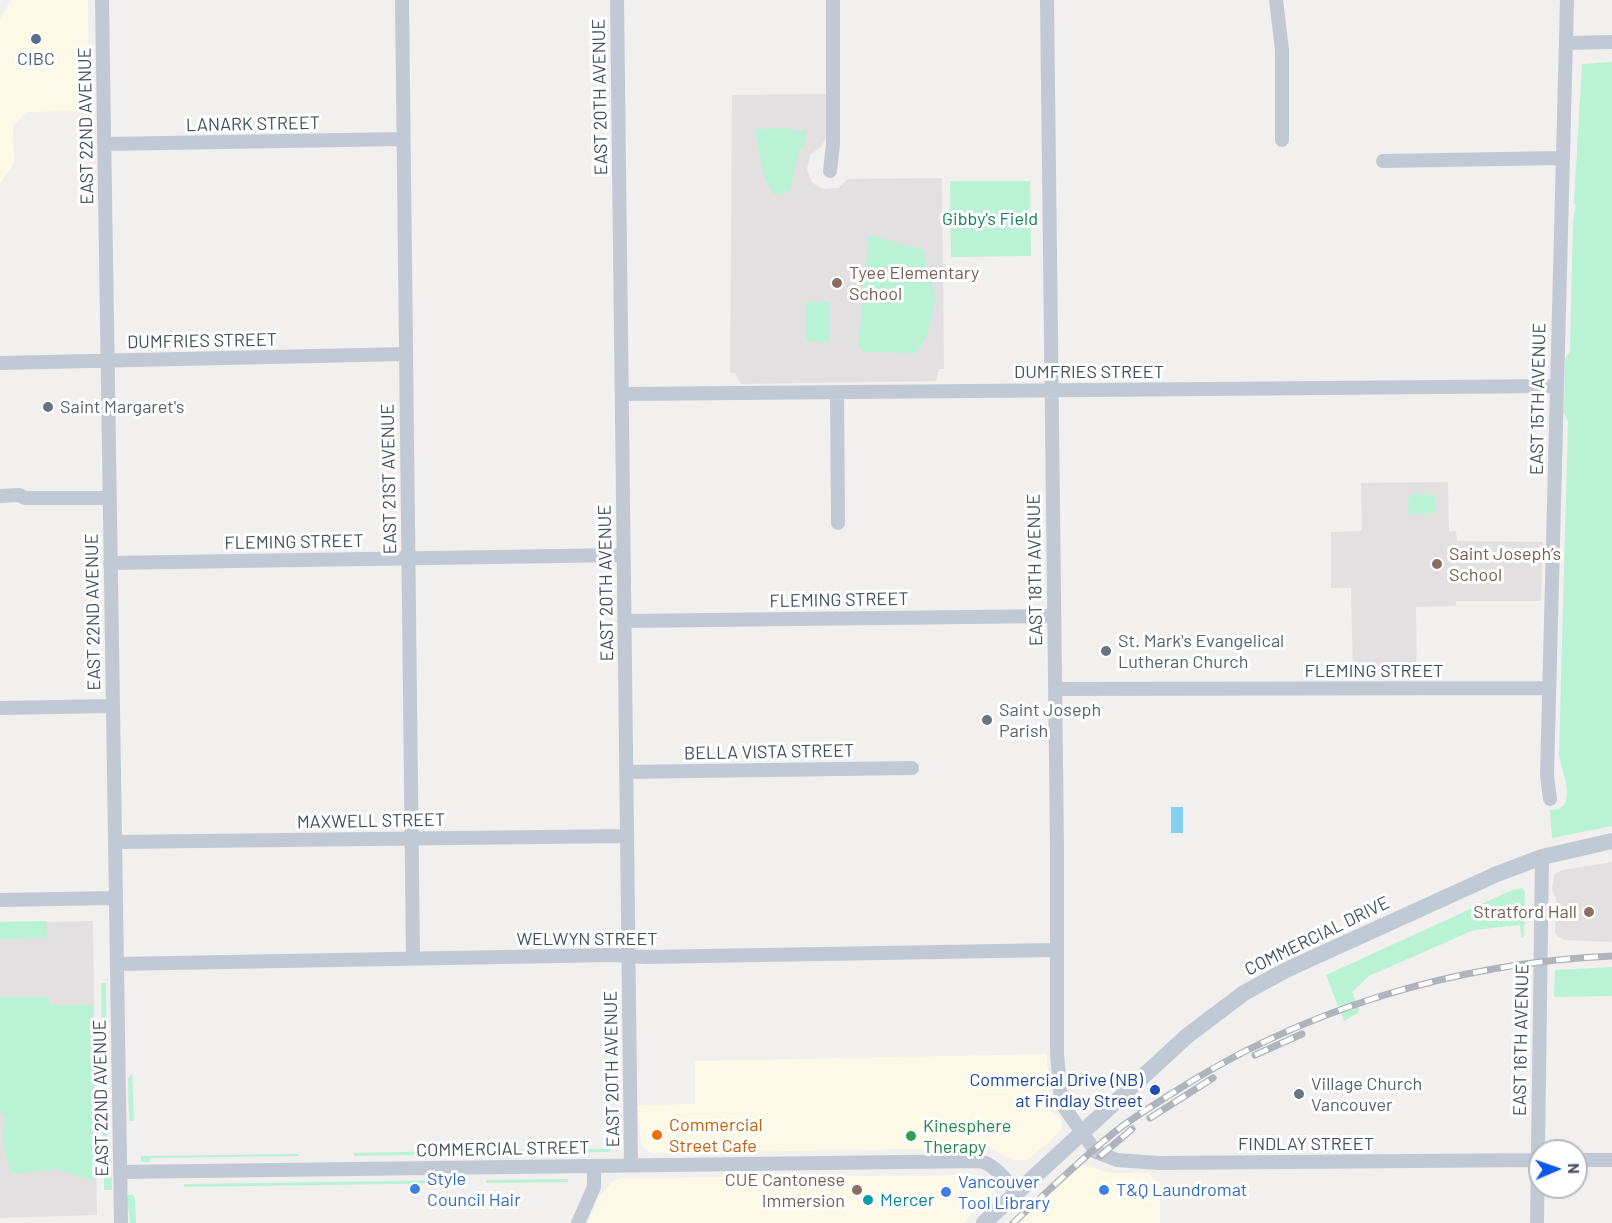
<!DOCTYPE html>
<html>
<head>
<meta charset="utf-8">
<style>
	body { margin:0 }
	#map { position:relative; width:1612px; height:1223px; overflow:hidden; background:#f2efef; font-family:Barlow,sans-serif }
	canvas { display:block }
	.north { position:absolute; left:1528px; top:1139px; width:60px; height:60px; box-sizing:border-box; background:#fff; border:2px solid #b5b9bf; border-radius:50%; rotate:88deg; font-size:16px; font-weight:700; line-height:24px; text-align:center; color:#45505e }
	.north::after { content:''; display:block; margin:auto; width:21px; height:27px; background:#0c57ee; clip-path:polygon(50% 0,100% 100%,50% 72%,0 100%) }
</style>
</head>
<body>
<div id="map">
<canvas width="1612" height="1223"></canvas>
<div class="north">N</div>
</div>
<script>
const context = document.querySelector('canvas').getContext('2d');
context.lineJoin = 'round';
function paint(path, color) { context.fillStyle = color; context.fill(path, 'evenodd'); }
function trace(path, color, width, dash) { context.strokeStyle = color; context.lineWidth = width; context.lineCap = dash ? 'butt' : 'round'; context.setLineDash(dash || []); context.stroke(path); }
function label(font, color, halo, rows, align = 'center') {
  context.font = font + ' Barlow,sans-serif'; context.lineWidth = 6; context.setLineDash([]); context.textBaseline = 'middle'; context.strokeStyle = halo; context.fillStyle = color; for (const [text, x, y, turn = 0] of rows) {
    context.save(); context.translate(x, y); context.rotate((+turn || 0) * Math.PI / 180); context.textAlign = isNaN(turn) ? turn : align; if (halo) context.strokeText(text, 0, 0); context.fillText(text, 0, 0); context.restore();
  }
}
paint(new Path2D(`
	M 11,0 L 88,0 L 89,111 L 26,112 L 13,126 L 14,164 L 0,183 L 0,19 Z
	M 1047,1054 L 1049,1103 L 1050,1108 L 1061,1119 L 1062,1128 L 1058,1134 L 1031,1157 L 1025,1160 L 1012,1160 L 990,1148 L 653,1153 L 646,1150 L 641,1144 L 637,1105 L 695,1104 L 695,1061 Z
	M 1074,1163 L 1111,1173 L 1150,1173 L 1155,1182 L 1160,1182 L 1160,1223 L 1007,1223 Z
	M 981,1175 L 991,1179 L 994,1182 L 994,1192 L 963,1223 L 588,1223 L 600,1195 L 612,1182 L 619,1178 Z`), '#fdf9e7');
paint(new Path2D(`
	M 826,94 L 826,138 L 821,147 L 810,155 L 807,169 L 812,182 L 817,186 L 824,189 L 838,188 L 848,179 L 942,178 L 944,369 L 939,369 L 936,381 L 741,384 L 735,373 L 730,373 L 732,95 Z
	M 1448,482 L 1449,531 L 1456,531 L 1457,541 L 1543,542 L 1541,601 L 1456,601 L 1456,606 L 1416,607 L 1417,677 L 1353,678 L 1351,588 L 1331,588 L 1331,532 L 1362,531 L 1361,483 Z
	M 1612,862 L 1612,942 L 1564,940 L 1557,936 L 1555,933 L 1556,899 L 1552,889 L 1554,875 L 1562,870 Z
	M 93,921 L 97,1215 L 0,1218 L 0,923 Z`), '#e3e0e1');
paint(new Path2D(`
	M 1612,62 L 1612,826 L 1552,838 L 1550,810 C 1580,810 1562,773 1559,755 L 1568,422 L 1564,413 L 1565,370 L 1565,359 L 1570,351 L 1573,220 L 1576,206 L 1574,202 L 1582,64 Z
	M 791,128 L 791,131 L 806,130 L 805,145 L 799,152 L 790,190 L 780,195 L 773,194 L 763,173 L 755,129 Z
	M 950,181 L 1030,181 L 1031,256 L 951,257 Z
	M 869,235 L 923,250 L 936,299 L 926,338 L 916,353 L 864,352 L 858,345 Z
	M 806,302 L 829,302 L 829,342 L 806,341 Z
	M 1409,494 L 1435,495 L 1436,513 L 1408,514 Z
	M 1522,888 L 1525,892 L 1524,937 L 1521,938 L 1520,925 L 1474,930 L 1369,976 L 1352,992 L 1359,1010 L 1358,1013 L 1344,1021 L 1326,975 L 1512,890 Z
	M 46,921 L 47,938 L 0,939 L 0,922 Z
	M 1612,967 L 1612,996 L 1554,997 L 1555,970 Z
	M 101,983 L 106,983 L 108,1139 L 111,1143 L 111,1151 L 103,1151 Z
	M 0,997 L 49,997 L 49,1005 L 93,1005 L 95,1180 C 82,1180 71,1172 58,1170 C 41,1168 26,1176 11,1172 C 5,1154 0,1138 5,1120 L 0,1110 Z
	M 132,1074 L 134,1121 L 129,1121 L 128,1078 Z
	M 528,1149 L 612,1149 L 609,1152 L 354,1156 L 354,1153 Z
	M 299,1154 L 299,1156 L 152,1158 L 149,1162 L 141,1162 L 141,1156 Z
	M 104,1159 L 111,1159 L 112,1190 L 104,1190 Z
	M 568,1179 L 568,1182 L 486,1183 L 486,1180 Z
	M 463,1180 L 463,1183 L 184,1187 L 184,1184 Z
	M 132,1194 L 135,1198 L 136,1223 L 130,1223 C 130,1213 127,1206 126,1196 Z`), '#baf2d6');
paint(new Path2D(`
	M 1171,807 L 1183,807 L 1183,833 L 1171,833 Z`), '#84cff2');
trace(new Path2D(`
	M 102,0 L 121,1223
	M 402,0 L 413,958
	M 617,0 L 631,1165
	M 1047,0 L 1057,847 L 1057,1054 L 1061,1099 L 1066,1110 L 1096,1152 L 1117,1160 L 1159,1163 L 1540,1160
	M 1276,0 L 1282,50 L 1282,140
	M 1566,43 L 1612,42
	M 104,144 L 403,139
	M 1383,161 L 1562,158
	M 830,171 L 833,144 L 833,0
	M 0,363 L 406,354
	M 837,392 L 838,523
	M 622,394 L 1556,386
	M 0,496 L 19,495 L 25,498 L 109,498
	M 110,563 L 623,555
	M 624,621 L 1054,616
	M 1055,689 L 1549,688
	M 0,708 L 113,706
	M 626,772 L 912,768
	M 1550,799 L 1547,775 L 1567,0
	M 115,842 L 627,836
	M 0,900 L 115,898
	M 117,964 L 612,955 L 645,957 L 1057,950
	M 1576,1160 L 1612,1160
	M 120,1172 L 981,1161 C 997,1167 1006,1180 1017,1193
	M 578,1223 L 594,1187 L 594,1166
	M 1537,1223 L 1542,857`), '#c1c9d5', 14);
trace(new Path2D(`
	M 984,1223 L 1187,1036 L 1244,993 L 1286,970 L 1497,874 L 1542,857 L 1612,841`), '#c1c9d5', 16);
const rail = new Path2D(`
	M 1255,1055 L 1302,1034
	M 1150,1118 L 1213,1078
	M 1100,1156 L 1132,1129
	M 1013,1223 C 1045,1194 1077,1163 1111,1135 C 1129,1120 1151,1107 1171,1094 C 1302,1009 1456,963 1612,956`);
trace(rail, '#b0b3ba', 7);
trace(rail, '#fff', 4.5, [14]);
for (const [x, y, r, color] of [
	[36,39,6,"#5c6f8a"],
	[837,283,6,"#8d6e63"],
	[48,407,6,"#6b7280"],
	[1437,564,6,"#8d6e63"],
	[1106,651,6,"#6b7280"],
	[987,720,6,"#6b7280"],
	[1589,912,6,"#8d6e63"],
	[1155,1090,6,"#1a4fb4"],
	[1299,1094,6,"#6b7280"],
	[657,1135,6,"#e8710a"],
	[911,1136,6,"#2e9e5b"],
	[415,1189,6,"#3f7fe0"],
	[857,1190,6,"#8d6e63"],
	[1104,1190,6,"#3f7fe0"],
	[946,1192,6,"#3f7fe0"],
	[868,1200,6,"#0f9aa8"]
]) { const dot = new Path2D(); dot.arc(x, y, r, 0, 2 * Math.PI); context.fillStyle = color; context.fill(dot); trace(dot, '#fff', 2); }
label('18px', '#4e5e75', '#fff', [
	["CIBC",36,59]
]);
label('18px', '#45505e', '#fff', [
	["EAST 20TH AVENUE",600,97,-91],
	["LANARK STREET",253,124,-1],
	["EAST 22ND AVENUE",86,126,-91],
	["DUMFRIES STREET",202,341,-1],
	["DUMFRIES STREET",1089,372],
	["EAST 15TH AVENUE",1538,399,-89],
	["EAST 21ST AVENUE",389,479,-91],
	["FLEMING STREET",294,542,-1],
	["EAST 18TH AVENUE",1035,570,-91],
	["EAST 20TH AVENUE",606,583,-91],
	["FLEMING STREET",839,600,-1],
	["EAST 22ND AVENUE",93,612,-91],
	["FLEMING STREET",1374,671],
	["BELLA VISTA STREET",769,752,-1],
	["MAXWELL STREET",371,821,-1],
	["COMMERCIAL DRIVE",1317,936,-26],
	["WELWYN STREET",587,939],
	["EAST 16TH AVENUE",1521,1040,-89],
	["EAST 20TH AVENUE",612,1069,-91],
	["EAST 22ND AVENUE",101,1098,-91],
	["FINDLAY STREET",1306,1144],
	["COMMERCIAL STREET",503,1149,-1]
]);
label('18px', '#108557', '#fff', [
	["Gibby's Field",990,219]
]);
label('18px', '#785e54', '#fff', [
	["Tyee Elementary",849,273],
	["School",849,294],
	["Saint Joseph’s",1449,554],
	["School",1449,575],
	["Stratford Hall",1577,912,"right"],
	["CUE Cantonese",845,1180,"right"],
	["Immersion",845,1201,"right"]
], 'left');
label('18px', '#5b616d', '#fff', [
	["Saint Margaret's",60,407],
	["St. Mark's Evangelical",1118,641],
	["Lutheran Church",1118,662],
	["Saint Joseph",999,710],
	["Parish",999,731],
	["Village Church",1311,1084],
	["Vancouver",1311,1105]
], 'left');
label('18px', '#164399', '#fff', [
	["Commercial Drive (NB)",1143,1080],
	["at Findlay Street",1143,1101]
], 'right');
label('18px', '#c56008', '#fff', [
	["Commercial",669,1125],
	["Street Cafe",669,1146]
], 'left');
label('18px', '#27864d', '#fff', [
	["Kinesphere",923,1126],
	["Therapy",923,1147]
], 'left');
label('18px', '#366cbe', '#fff', [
	["Style",427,1179],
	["Council Hair",427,1200],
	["Vancouver",958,1182],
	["Tool Library",958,1203],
	["T&Q Laundromat",1116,1190]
], 'left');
label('18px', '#0d838f', '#fff', [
	["Mercer",880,1200]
], 'left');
</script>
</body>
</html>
